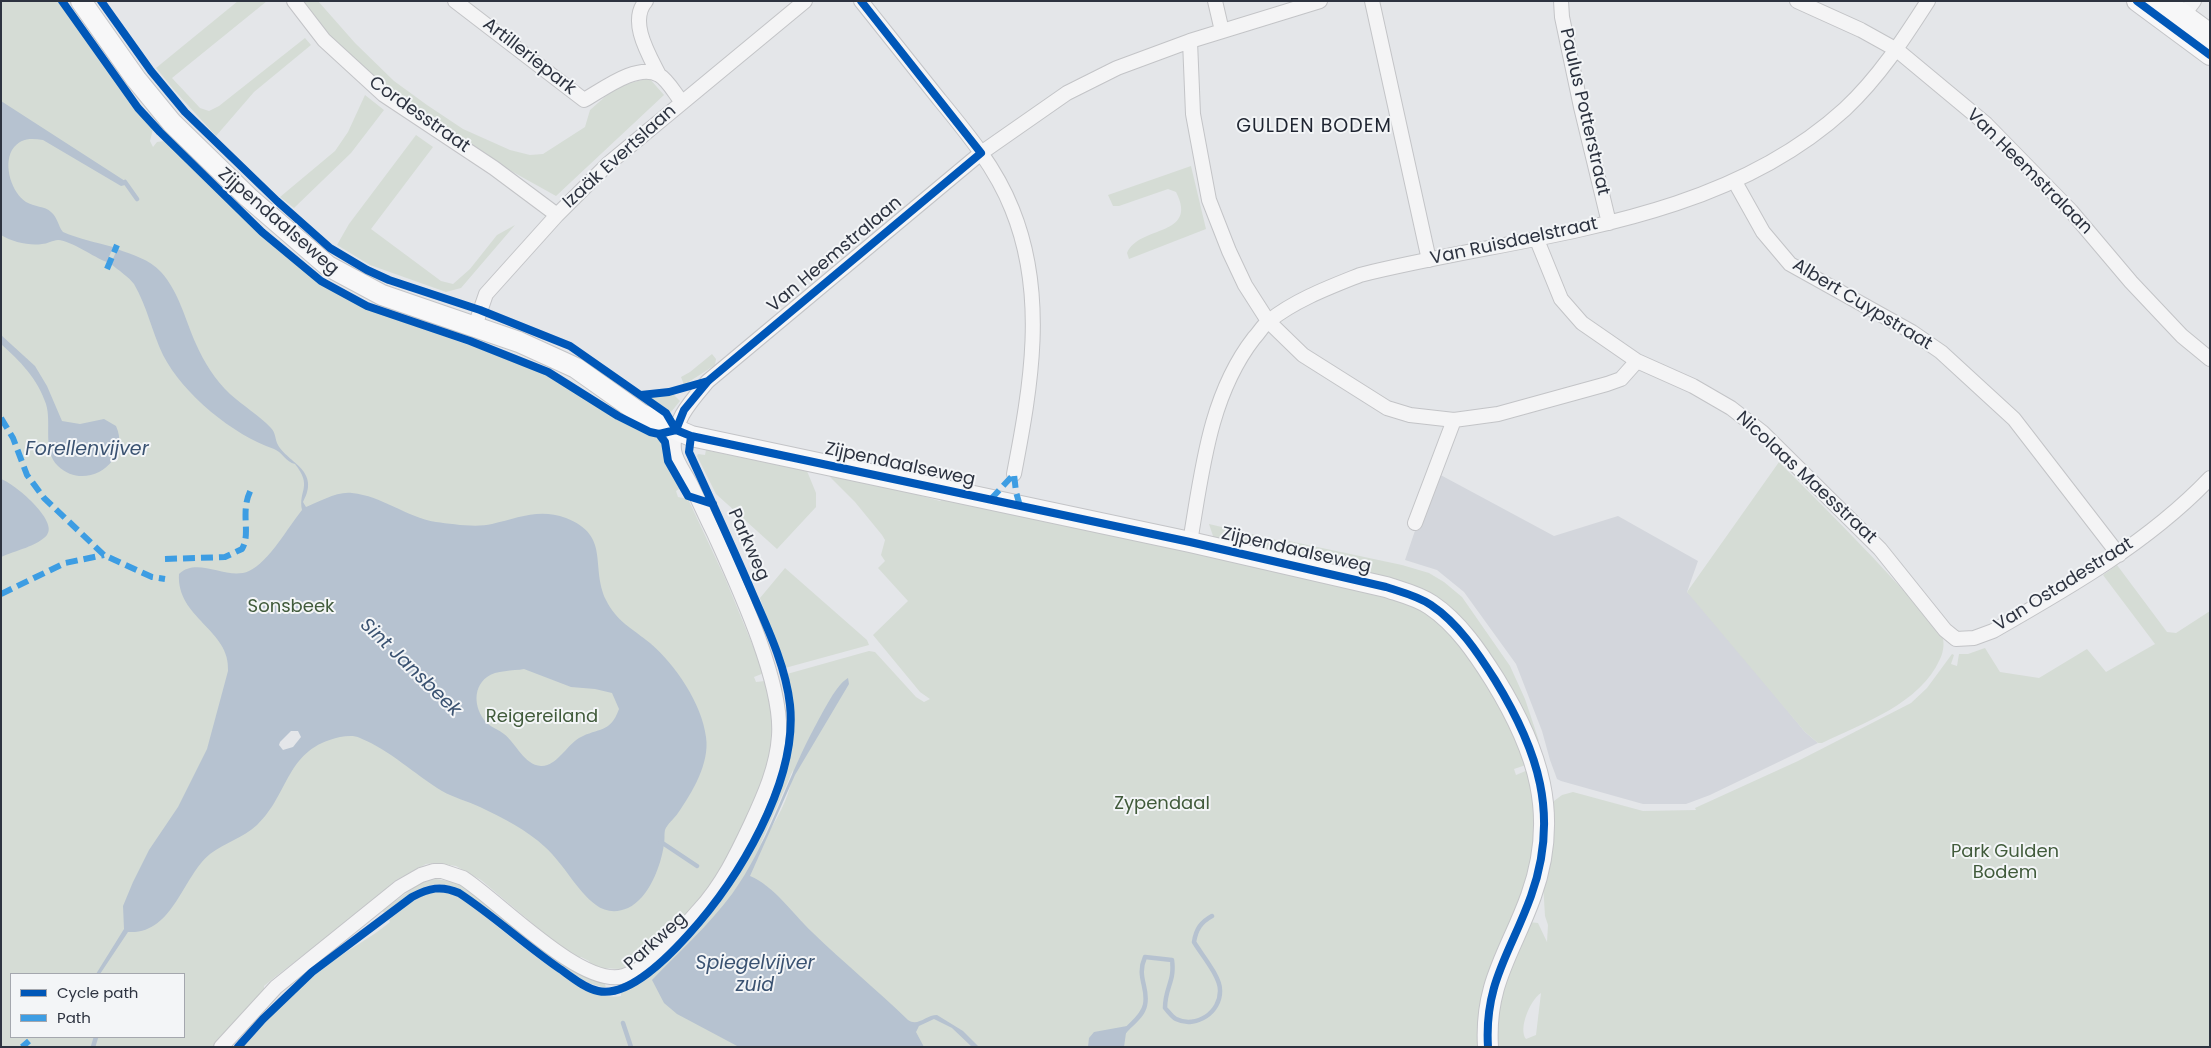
<!DOCTYPE html>
<html>
<head>
<meta charset="utf-8">
<style>
	body { margin:0 }
	#map { position:relative; width:2211px; height:1048px; overflow:hidden; background:#e4e6e9; font-family:Poppins,sans-serif }
	canvas { display:block }
	.frame { position:absolute; inset:0; border:2px solid #2d3340; pointer-events:none }
	.legend { position:absolute; left:10px; top:973px; width:175px; height:65px; box-sizing:border-box; background:#f3f5f7; border:1px solid #a4a7ae; margin:0; padding:6px 9px; list-style:none; font-size:15px; color:#2d3340 }
	.legend li { display:flex; align-items:center; gap:10px; height:25px }
	.legend b { width:25px; border:1px solid #a4a7ae }
</style>
</head>
<body>
<div id="map">
<canvas width="2211" height="1048"></canvas>
<div class="frame"></div>
<ul class="legend">
<li><b style="height:6px;background:#0057b8"></b>Cycle path</li>
<li><b style="height:6px;background:#3d9de3"></b>Path</li>
</ul>
</div>
<script>
const context = document.querySelector('canvas').getContext('2d');
context.lineJoin = 'round';
function paint(path, color) { context.fillStyle = color; context.fill(path, 'evenodd'); }
function trace(path, color, width, dash) { context.strokeStyle = color; context.lineWidth = width; context.lineCap = dash ? 'butt' : 'round'; context.setLineDash(dash || []); context.stroke(path); }
function label(font, color, halo, rows, align = 'center') {
  context.font = font + ' Poppins,sans-serif'; context.lineWidth = 4; context.setLineDash([]); context.textBaseline = 'middle'; context.strokeStyle = halo; context.fillStyle = color; for (const [text, x, y, turn = 0] of rows) {
    context.save(); context.translate(x, y); context.rotate((+turn || 0) * Math.PI / 180); context.textAlign = isNaN(turn) ? turn : align; if (halo) context.strokeText(text, 0, 0); context.fillText(text, 0, 0); context.restore();
  }
}
paint(new Path2D(`
	M 1435,472 L 1554,536 L 1618,516 L 1698,561 L 1687,592 L 1699,602 L 1805,732 L 1818,743 L 1710,795 L 1686,804 L 1643,804 L 1561,781 L 1557,779 L 1550,760 L 1542,731 L 1516,664 L 1464,592 L 1437,570 L 1405,560 Z`), '#d3d6dc');
paint(new Path2D(`
	M 1,1 L 59,1 L 103,64 L 153,129 L 150,141 L 153,147 L 157,142 L 164,141 L 260,233 L 304,271 L 333,291 L 387,316 L 528,366 L 572,388 L 616,418 L 663,441 L 665,460 L 682,487 L 676,491 L 678,497 L 688,499 L 725,578 L 764,673 L 754,677 L 756,682 L 765,681 L 771,700 L 774,734 L 770,763 L 729,859 L 700,902 L 650,953 L 630,967 L 620,969 L 600,968 L 591,965 L 589,961 L 581,957 L 578,958 L 545,934 L 481,880 L 456,866 L 436,863 L 426,864 L 396,880 L 368,906 L 275,977 L 264,986 L 264,991 L 214,1047 L 1,1047 ZM 11,974 L 184,974 L 184,1037 L 11,1037 Z
	M 238,1 L 267,1 L 172,78 L 200,108 L 209,111 L 219,106 L 305,38 L 311,45 L 254,92 L 216,136 L 174,90 L 156,68 Z
	M 291,1 L 318,1 L 355,43 L 394,81 L 427,105 L 463,129 L 510,150 L 530,155 L 543,154 L 585,127 L 590,110 L 616,87 L 649,78 L 664,95 L 556,196 L 425,123 Z
	M 365,95 L 384,110 L 351,153 L 294,208 L 280,197 L 335,151 L 348,132 Z
	M 416,135 L 433,147 L 371,229 L 441,281 L 453,284 L 470,269 L 497,235 L 515,225 L 461,288 L 446,292 L 370,265 L 337,245 L 349,224 Z
	M 1191,166 L 1206,229 L 1129,259 L 1127,253 C 1139,225 1199,237 1176,192 L 1168,189 L 1119,206 L 1113,206 L 1108,195 Z
	M 712,354 L 716,359 L 715,365 L 684,385 L 681,377 L 690,372 Z
	M 672,393 L 680,401 L 671,412 L 650,398 Z
	M 706,450 L 807,471 L 816,493 L 816,507 L 777,549 L 716,494 L 697,456 L 698,454 L 705,455 Z
	M 1779,462 C 1821,504 1863,546 1903,590 C 1915,603 1932,617 1941,633 C 1945,641 1944,651 1940,659 C 1920,704 1863,723 1822,743 L 1818,743 L 1805,732 L 1687,592 Z
	M 829,476 L 868,484 L 867,481 L 940,501 L 945,497 L 1148,541 L 1413,604 C 1422,610 1434,616 1441,624 C 1477,661 1512,716 1526,765 L 1514,769 L 1516,775 L 1528,770 L 1536,821 L 1528,878 L 1484,986 L 1479,1010 L 1480,1047 L 243,1047 C 270,1016 297,987 330,963 C 349,949 371,938 390,922 L 389,920 C 412,902 427,884 457,896 C 494,919 581,1005 621,996 L 621,993 C 700,958 781,822 793,738 C 796,716 793,695 787,674 L 869,651 L 875,652 L 916,697 L 924,702 L 930,699 L 920,692 L 873,635 L 908,601 L 878,568 L 885,561 L 881,555 L 885,540 L 882,535 L 855,502 ZM 793,770 C 791,797 775,823 760,845 Z
	M 1209,524 L 1281,541 L 1278,554 L 1221,541 L 1213,536 Z
	M 1289,541 L 1402,565 L 1429,573 L 1444,582 L 1462,597 L 1510,666 L 1525,699 L 1539,741 L 1537,742 L 1464,624 L 1286,555 Z
	M 2117,565 L 2167,632 L 2176,633 L 2210,611 L 2210,1047 L 1497,1047 L 1499,994 L 1529,922 L 1538,923 L 1547,942 L 1548,925 L 1545,916 L 1543,883 L 1554,801 L 1562,795 L 1573,792 L 1643,811 L 1696,810 L 1695,808 L 1798,761 L 1911,703 L 1927,688 L 1952,654 L 1954,655 L 1951,664 L 1957,666 L 1959,654 L 1968,654 L 1985,648 L 2000,672 L 2039,678 L 2087,649 L 2106,672 L 2155,644 L 2103,575 ZM 1541,993 L 1536,1035 L 1526,1039 C 1518,1029 1530,1000 1541,993 Z
	M 785,568 L 867,640 L 869,645 L 785,668 L 760,598 Z
	M 436,879 L 454,882 L 468,889 L 580,974 L 605,984 L 606,988 L 588,983 L 566,969 L 466,893 C 431,873 412,892 385,913 L 382,911 L 420,883 Z`), '#d5dcd5');
paint(new Path2D(`
	M 1,101 L 125,181 L 125,185 L 121,186 L 43,140 C 30,138 20,138 12,150 C 3,166 12,193 26,202 C 34,207 45,206 51,212 C 58,218 58,226 63,232 C 79,239 95,242 113,247 L 107,262 C 93,257 72,241 58,240 C 53,240 47,244 42,244 C 30,246 12,242 1,235 Z
	M 117,249 C 133,255 149,259 161,272 C 179,292 185,319 196,344 C 204,362 215,380 230,394 C 243,406 259,415 271,428 C 276,433 275,440 278,445 C 288,463 321,470 303,502 L 306,507 C 319,502 337,491 352,493 C 382,496 406,517 436,522 C 452,524 476,528 492,524 C 518,518 539,508 566,518 C 611,536 590,565 606,600 C 616,621 633,629 650,643 C 675,664 702,704 706,737 C 710,763 692,793 678,813 C 674,819 667,824 665,830 C 664,835 665,838 664,844 C 661,866 649,898 628,908 C 617,913 605,912 596,905 C 576,890 564,864 545,847 C 527,830 503,818 480,807 C 468,801 454,798 442,791 C 414,774 390,750 360,738 C 354,735 347,736 340,737 C 285,749 290,794 257,825 C 243,838 224,843 210,854 C 182,877 173,935 128,932 L 100,974 L 96,974 L 124,929 L 123,906 L 133,882 L 149,850 L 178,807 L 207,749 L 228,671 C 231,630 176,618 179,574 C 198,556 227,581 249,571 C 269,562 288,527 302,510 C 298,490 313,487 295,464 C 286,462 282,452 274,449 C 233,435 183,394 163,355 C 152,332 147,306 134,284 C 129,277 118,270 111,264 ZM 524,669 L 571,687 L 595,689 L 612,693 L 619,709 C 610,734 599,727 579,738 C 567,745 556,767 541,766 C 524,765 516,743 504,734 C 499,730 493,728 488,724 C 475,712 471,689 487,677 C 496,670 513,671 524,669 Z
	M 1,335 L 35,366 L 47,386 L 62,421 L 80,424 L 104,419 L 116,426 C 132,461 86,493 58,466 C 42,451 52,423 46,404 C 38,379 20,361 1,344 Z
	M 1,479 C 14,483 59,521 47,535 C 38,546 14,551 1,557 Z
	M 848,678 L 849,684 L 795,775 L 750,876 C 774,886 793,914 812,932 C 843,962 877,990 908,1020 C 918,1027 926,1015 937,1015 L 963,1031 L 979,1047 L 972,1047 L 952,1028 L 934,1019 L 919,1026 L 916,1032 L 924,1047 L 739,1047 L 677,1014 L 664,1003 L 652,980 C 679,952 708,926 732,894 C 767,846 784,786 811,734 C 819,720 835,685 848,678 Z
	M 1127,1026 L 1124,1047 L 1088,1047 L 1089,1038 L 1094,1032 Z`), '#b6c2d0');
paint(new Path2D(`
	M 291,731 L 298,731 L 301,737 L 293,747 L 283,750 L 279,745 L 280,742 Z`), '#e4e6e9');
trace(new Path2D(`
	M 125,182 L 137,199
	M 661,842 L 697,866
	M 623,1023 L 631,1047
	M 1125,1031 C 1131,1024 1143,1016 1145,1005 C 1149,988 1136,977 1145,957 L 1172,960 C 1175,982 1165,987 1165,1008 C 1168,1011 1172,1017 1176,1019 C 1196,1029 1221,1012 1220,990 C 1220,976 1201,954 1194,942 C 1196,929 1201,922 1212,916
	M 93,1047 L 96,1037`), '#b6c2d0', 4.5);
const street = new Path2D(`
	M 294,1 L 324,40 L 384,95 L 494,168 L 557,215
	M 455,1 L 584,100 C 602,90 638,62 659,75 C 668,80 675,94 682,102
	M 646,1 C 628,21 649,55 659,75
	M 861,1 C 887,34 913,66 939,99 C 967,133 996,168 1012,209 C 1047,295 1031,386 1014,474
	M 1215,1 L 1222,31
	M 1372,1 L 1429,260
	M 1561,1 L 1562,17 L 1581,107 L 1609,223
	M 1797,1 L 1861,30 L 1897,50 L 1986,124 L 2071,211 L 2131,282 L 2182,336 L 2210,359
	M 2178,22 L 2194,1
	M 1190,41 L 1193,114 L 1209,200 L 1229,251 L 1245,285 L 1268,321 L 1303,355 L 1387,408 L 1410,415 L 1454,420 L 1498,414 L 1607,384 L 1621,379 L 1637,361
	M 1735,182 L 1763,232 L 1790,264 L 1912,332 L 1941,352 L 2014,419 L 2119,555
	M 1537,240 L 1561,299 L 1582,323 L 1637,361 L 1693,386 L 1731,408 L 1762,432 L 1880,549 L 1945,630 L 1956,639 L 1974,638 L 1993,631 C 2070,587 2149,542 2210,478
	M 475,326 L 486,294 L 557,215 L 608,164 L 805,1
	M 1415,523 L 1454,420
	M 1190,542 C 1202,472 1209,396 1254,338 C 1259,333 1263,325 1269,321 C 1295,300 1330,287 1360,275 C 1523,234 1715,228 1845,109 C 1879,77 1903,40 1928,1
	M 221,1047 L 276,987 L 400,887 L 421,875 L 434,871 L 442,871 L 463,878 C 499,901 582,989 624,976 C 652,967 680,931 699,910 C 722,885 737,854 751,824 C 764,796 777,767 779,736 C 783,682 737,584 714,533 C 706,517 699,501 691,485 C 686,475 675,461 674,450 C 671,422 692,400 708,381 L 981,153 L 1067,93 L 1117,68 L 1190,41 L 1320,1`);
const secondary = new Path2D(`
	M 81,1 L 136,79 L 172,123 L 248,197 L 328,266 L 382,295 L 519,342 L 552,357 L 576,368 L 641,414 L 691,436 L 1190,542 L 1386,587 C 1401,592 1418,596 1431,605 C 1458,623 1478,653 1495,680 C 1538,750 1560,815 1531,896 C 1511,952 1484,983 1488,1047
	M 2137,1 L 2210,55
	M 2165,1 L 2210,34`);
trace(street, '#c3c4c7', 16);
trace(secondary, '#c3c4c7', 22);
trace(street, '#f4f4f5', 14);
trace(secondary, '#f7f7f8', 20);
trace(new Path2D(`
	M 107,269 L 117,245
	M 1,418 L 13,438 L 27,475 L 44,498 L 104,555 L 152,577 L 165,579
	M 991,499 L 1014,474 L 1016,492 L 1020,506
	M 165,559 L 225,557 L 242,549 C 252,532 238,510 253,486
	M 1,594 L 65,563 L 104,555
	M 22,1047 L 29,1041`), '#3d9de3', 6, [12, 6]);
trace(new Path2D(`
	M 62,1 L 138,108 L 160,132 L 262,232 L 321,281 L 367,306 L 470,341 L 548,372 L 618,416 L 650,432 L 659,434 L 676,430 L 691,436 L 1190,542 L 1386,587 C 1401,592 1418,596 1431,605 C 1458,623 1478,653 1495,680 C 1538,750 1560,815 1531,896 C 1511,952 1484,983 1488,1047
	M 101,1 L 151,71 L 185,112 L 277,201 L 330,248 L 367,270 L 389,280 L 480,310 L 570,346 L 666,413 L 676,430
	M 2137,1 L 2210,55
	M 641,395 L 669,392 L 708,381
	M 676,430 L 684,410 L 708,381 L 981,153 L 861,1
	M 659,434 L 665,442 L 668,461 L 688,496 L 713,504
	M 238,1047 L 263,1019 L 312,972 L 412,897 C 429,888 441,885 459,893 C 494,916 525,945 560,969 C 572,977 584,988 598,991 C 629,998 669,956 688,935 C 738,880 798,782 790,705 C 786,668 769,631 754,597 C 733,548 711,500 689,452 L 691,436`), '#0057b8', 8);
label('18px', '#2d3340', '#f3f5f7', [
	["Artilleriepark",529,57,38],
	["Paulus Potterstraat",1584,112,77],
	["Cordesstraat",419,115,35],
	["Izaäk Evertslaan",620,157,-42],
	["Van Heemstralaan",2029,172,45],
	["Zijpendaalseweg",278,222,41],
	["Van Ruisdaelstraat",1514,242,-12],
	["Van Heemstralaan",835,255,-40],
	["Albert Cuypstraat",1862,305,31],
	["Zijpendaalseweg",900,465,12],
	["Nicolaas Maesstraat",1806,478,43],
	["Parkweg",748,545,66],
	["Zijpendaalseweg",1296,551,13],
	["Van Ostadestraat",2064,585,-32],
	["Parkweg",656,942,-42]
]);
label('18px', '#415b3b', '#f3f5f7', [
	["Sonsbeek",291,607],
	["Reigereiland",542,717],
	["Zypendaal",1162,804],
	["Park Gulden",2005,852],
	["Bodem",2005,873]
]);
context.letterSpacing = '1px';
label('19px', '#1f2531', '#f3f5f7', [
	["GULDEN BODEM",1314,127]
]);
context.letterSpacing = '0px';
label('italic 19px', '#3a5271', '#f3f5f7', [
	["Forellenvijver",87,450],
	["Sint Jansbeek",410,668,44],
	["Spiegelvijver",755,964],
	["zuid",755,986]
]);
</script>
</body>
</html>
